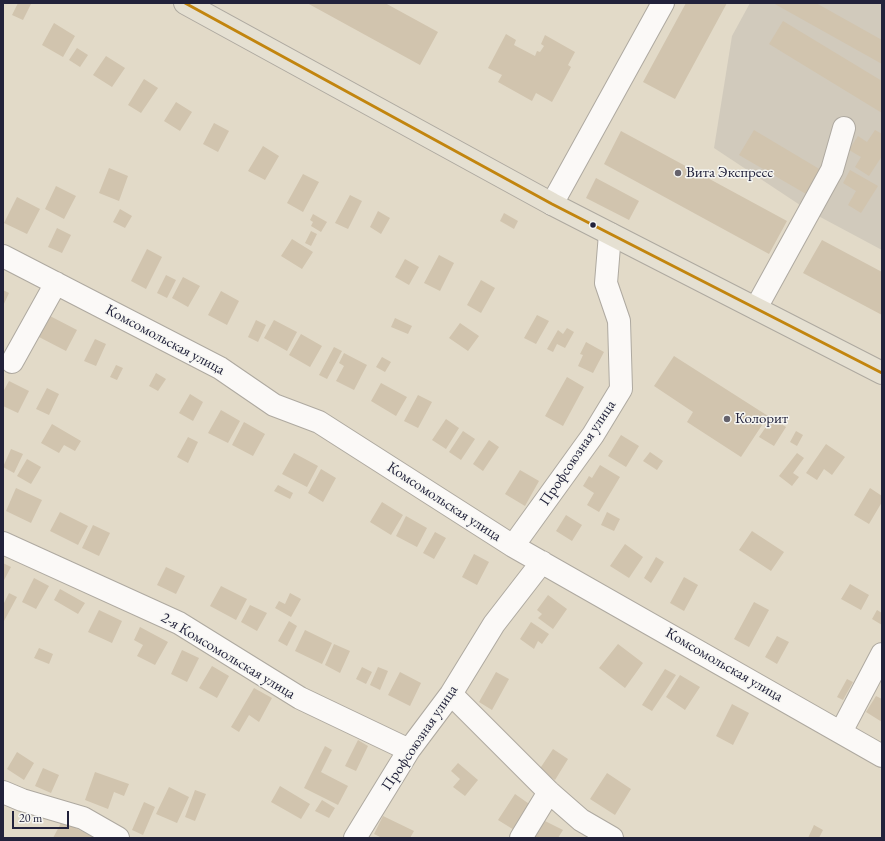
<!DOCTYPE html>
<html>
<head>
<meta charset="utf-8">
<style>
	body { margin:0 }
	#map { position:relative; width:885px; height:841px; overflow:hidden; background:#e2dac8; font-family:"EB Garamond",serif }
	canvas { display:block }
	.frame { position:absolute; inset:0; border:4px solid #22223b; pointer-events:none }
	.scale { position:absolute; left:12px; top:811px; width:57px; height:18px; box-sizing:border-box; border:2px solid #22223b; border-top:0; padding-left:5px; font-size:12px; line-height:14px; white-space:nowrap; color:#22223b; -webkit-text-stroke:3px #f6f6f2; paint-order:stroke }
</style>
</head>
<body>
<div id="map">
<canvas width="885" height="841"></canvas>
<div class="frame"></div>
<div class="scale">20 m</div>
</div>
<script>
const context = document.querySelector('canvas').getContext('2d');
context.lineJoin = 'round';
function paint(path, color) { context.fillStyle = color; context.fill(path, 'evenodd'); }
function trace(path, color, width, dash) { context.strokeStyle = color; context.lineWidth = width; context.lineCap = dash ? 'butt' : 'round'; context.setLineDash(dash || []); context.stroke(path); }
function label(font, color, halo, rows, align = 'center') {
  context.font = font + ' "EB Garamond",serif'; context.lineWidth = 3; context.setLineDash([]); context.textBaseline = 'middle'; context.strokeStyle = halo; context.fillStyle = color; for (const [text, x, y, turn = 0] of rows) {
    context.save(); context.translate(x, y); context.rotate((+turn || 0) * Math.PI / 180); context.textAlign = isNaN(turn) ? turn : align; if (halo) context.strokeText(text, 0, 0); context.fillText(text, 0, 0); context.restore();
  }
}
paint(new Path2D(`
	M 750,3 L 882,3 L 882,250 L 809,211 L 714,148 L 732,36 Z`), '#d1cabc');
paint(new Path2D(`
	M 18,3 L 28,3 L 31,4 L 23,20 L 12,15 Z
	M 307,3 L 385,3 L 438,32 L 420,65 Z
	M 686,3 L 727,3 L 675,99 L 643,82 Z
	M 773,3 L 816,3 L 882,40 L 882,64 Z
	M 783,21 L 882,81 L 882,113 L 769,44 Z
	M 54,23 L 75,36 L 63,57 L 42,45 Z
	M 506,34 L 516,40 L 514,45 L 535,56 L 537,51 L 540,52 L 544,46 L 541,44 L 545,35 L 575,52 L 568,65 L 571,67 L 552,102 L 536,93 L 532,101 L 498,82 L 502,75 L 488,68 Z
	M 77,48 L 88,55 L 80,67 L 69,60 Z
	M 106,56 L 125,68 L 112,87 L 93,75 Z
	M 144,79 L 158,88 L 141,113 L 128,105 Z
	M 176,102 L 192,112 L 180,131 L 164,121 Z
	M 214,123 L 229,131 L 218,152 L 203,144 Z
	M 754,130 L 821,170 L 806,194 L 739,155 Z
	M 875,130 L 882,134 L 882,156 L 869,176 L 855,167 L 861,157 L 849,150 L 858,136 L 867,142 Z
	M 621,131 L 787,221 L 769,254 L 604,164 Z
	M 263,146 L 279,156 L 265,180 L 248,171 Z
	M 109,168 L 128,176 L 119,201 L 99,193 Z
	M 850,170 L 878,186 L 861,213 L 848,205 L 856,191 L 843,183 Z
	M 303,174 L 319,182 L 303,212 L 287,203 Z
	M 596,178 L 639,201 L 629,220 L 586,198 Z
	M 56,186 L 76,196 L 64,219 L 45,209 Z
	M 350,195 L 362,201 L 348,229 L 335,223 Z
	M 17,197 L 40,209 L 27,234 L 4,223 Z
	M 120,209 L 132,216 L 125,228 L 113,222 Z
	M 378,211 L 390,218 L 381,234 L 370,227 Z
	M 504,213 L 518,221 L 514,229 L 500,221 Z
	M 313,214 L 327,222 L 321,232 L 311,226 L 313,222 L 310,220 Z
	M 57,228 L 71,235 L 62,253 L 48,247 Z
	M 311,231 L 317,234 L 311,246 L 305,243 Z
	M 292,239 L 313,252 L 302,269 L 281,256 Z
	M 822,240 L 882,272 L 882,315 L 803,273 Z
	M 147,249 L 162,257 L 146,289 L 131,281 Z
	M 439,255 L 454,263 L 440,291 L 424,283 Z
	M 405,259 L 419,267 L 409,285 L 395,277 Z
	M 166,275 L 176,280 L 167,298 L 157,293 Z
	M 183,277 L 200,286 L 188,307 L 172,298 Z
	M 481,280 L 495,288 L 481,313 L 467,305 Z
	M 3,290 L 9,293 L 3,306 Z
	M 221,291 L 239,301 L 227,325 L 208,315 Z
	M 537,315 L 549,321 L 536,344 L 524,338 Z
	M 50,316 L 77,330 L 66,351 L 39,337 Z
	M 395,318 L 412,326 L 408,334 L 391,327 Z
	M 256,320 L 266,325 L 258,342 L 248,337 Z
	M 274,320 L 297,332 L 287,351 L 264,338 Z
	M 460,323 L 479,336 L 468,351 L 449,338 Z
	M 567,328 L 574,332 L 565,348 L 557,344 L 553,352 L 547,349 L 558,330 L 563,334 Z
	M 301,334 L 322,346 L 310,367 L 289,355 Z
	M 95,339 L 106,344 L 96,366 L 84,361 Z
	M 586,342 L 604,352 L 593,373 L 578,366 L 583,355 L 580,354 Z
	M 334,347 L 342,351 L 327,379 L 319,375 Z
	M 344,353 L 367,365 L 354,390 L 336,381 L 344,366 L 339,363 Z
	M 674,356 L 768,416 L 741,457 L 687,422 L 693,412 L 654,386 Z
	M 382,357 L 391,362 L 385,372 L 376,367 Z
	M 116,365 L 123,368 L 117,380 L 110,377 Z
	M 156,373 L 166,379 L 158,391 L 149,386 Z
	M 567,377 L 584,387 L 563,426 L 545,416 Z
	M 9,381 L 29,391 L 18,413 L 3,406 L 3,392 Z
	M 381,383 L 407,397 L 396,416 L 371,401 Z
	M 47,388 L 59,394 L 49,415 L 36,409 Z
	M 190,394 L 203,402 L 193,421 L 179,413 Z
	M 418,395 L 432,402 L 418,428 L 404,421 Z
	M 221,410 L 240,421 L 228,443 L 208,433 Z
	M 772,418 L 786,427 L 774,446 L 759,437 Z
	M 446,419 L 459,428 L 446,449 L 432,440 Z
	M 244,422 L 265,434 L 253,456 L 232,445 Z
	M 52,424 L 81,441 L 75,451 L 64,445 L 59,453 L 41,443 Z
	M 463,431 L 475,439 L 461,460 L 449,452 Z
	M 796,431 L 803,435 L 797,446 L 790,442 Z
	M 621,435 L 639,446 L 626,467 L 608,456 Z
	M 188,437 L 198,442 L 188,463 L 177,457 Z
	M 489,440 L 499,447 L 483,471 L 473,464 Z
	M 826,444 L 845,457 L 832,475 L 824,469 L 817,480 L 806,473 Z
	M 11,449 L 23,454 L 14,473 L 3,467 Z
	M 650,452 L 663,461 L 657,470 L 643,461 Z
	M 294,453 L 318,466 L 307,487 L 282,474 Z
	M 797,453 L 804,458 L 793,473 L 799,477 L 792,486 L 779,476 Z
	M 27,459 L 41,467 L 31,484 L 17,476 Z
	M 600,465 L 620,477 L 599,512 L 587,505 L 594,493 L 583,486 L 589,476 L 592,478 Z
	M 321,469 L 336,478 L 323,502 L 308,493 Z
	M 520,470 L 539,481 L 525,506 L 505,494 Z
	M 278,485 L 293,493 L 290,499 L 274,491 Z
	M 16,488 L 42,500 L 31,523 L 6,511 Z
	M 870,488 L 882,496 L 882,502 L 869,524 L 854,515 Z
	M 382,502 L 403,515 L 391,535 L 370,522 Z
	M 60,512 L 88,526 L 78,545 L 50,531 Z
	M 607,512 L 620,519 L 614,531 L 601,525 Z
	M 566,515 L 582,525 L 572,541 L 556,531 Z
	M 406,516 L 427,528 L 417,547 L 396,536 Z
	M 93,525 L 110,533 L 99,556 L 82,548 Z
	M 752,531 L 784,552 L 771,571 L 739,550 Z
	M 435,532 L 446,538 L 434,559 L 423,553 Z
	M 625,544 L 643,557 L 629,578 L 610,566 Z
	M 474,554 L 489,562 L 477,585 L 462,577 Z
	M 656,557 L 664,562 L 651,583 L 644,578 Z
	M 3,563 L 11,567 L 3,582 Z
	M 166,567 L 185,576 L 176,594 L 157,585 Z
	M 684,577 L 698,585 L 684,611 L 670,603 Z
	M 34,578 L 49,586 L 36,609 L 22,602 Z
	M 850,584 L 869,595 L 861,610 L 841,599 Z
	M 221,586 L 247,599 L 236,620 L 210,606 Z
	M 60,589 L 85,603 L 78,614 L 54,600 Z
	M 9,593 L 17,597 L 4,621 L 3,621 L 3,605 Z
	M 290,593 L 301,599 L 291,617 L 275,608 L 279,601 L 285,604 Z
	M 548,595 L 567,609 L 553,629 L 538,618 L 542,614 L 537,610 Z
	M 754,602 L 769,610 L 749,647 L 734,639 Z
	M 250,605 L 267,613 L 257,631 L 241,622 Z
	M 99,610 L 122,621 L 112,643 L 88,632 Z
	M 877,610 L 882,613 L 882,625 L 872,619 Z
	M 289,621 L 297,626 L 287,646 L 278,641 Z
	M 531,622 L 549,634 L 542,644 L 538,641 L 534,649 L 520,639 Z
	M 140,627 L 168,642 L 155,665 L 137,656 L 143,645 L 134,640 Z
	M 305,630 L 332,643 L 322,664 L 295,651 Z
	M 777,636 L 789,642 L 777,664 L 765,657 Z
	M 334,644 L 350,651 L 340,673 L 325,665 Z
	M 618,644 L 643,663 L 625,688 L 599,668 Z
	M 39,648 L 53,654 L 49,664 L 34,658 Z
	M 182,650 L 199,658 L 187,682 L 171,674 Z
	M 212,666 L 229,676 L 217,698 L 199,688 Z
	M 362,667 L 372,672 L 366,684 L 356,679 Z
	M 378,667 L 388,671 L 380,690 L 370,685 Z
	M 665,669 L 676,675 L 652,711 L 642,705 Z
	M 400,672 L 421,683 L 410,706 L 388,695 Z
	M 496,672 L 509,679 L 492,710 L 479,702 Z
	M 680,675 L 700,687 L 685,710 L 666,697 Z
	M 847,679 L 853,682 L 843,700 L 837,697 Z
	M 254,688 L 272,698 L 259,722 L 249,715 L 239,732 L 231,727 Z
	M 876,696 L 882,699 L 882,722 L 866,712 Z
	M 732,704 L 749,713 L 733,745 L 716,736 Z
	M 358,740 L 368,746 L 356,771 L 345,766 Z
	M 325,746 L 332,750 L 321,772 L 348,786 L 338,805 L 304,788 Z
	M 553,749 L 568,759 L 555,780 L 539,770 Z
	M 17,752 L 34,763 L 24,780 L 7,769 Z
	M 458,763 L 478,780 L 465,796 L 453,787 L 460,779 L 451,771 Z
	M 43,768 L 59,775 L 51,793 L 35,786 Z
	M 95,772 L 129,784 L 124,796 L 114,792 L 108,809 L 85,800 Z
	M 607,773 L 631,789 L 615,815 L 590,799 Z
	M 280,786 L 310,804 L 301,819 L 271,802 Z
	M 169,787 L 189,797 L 177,823 L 156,814 Z
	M 195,790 L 206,794 L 195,821 L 185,817 Z
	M 515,794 L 535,808 L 519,833 L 498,820 Z
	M 322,800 L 335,808 L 329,818 L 315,811 Z
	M 144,802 L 155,807 L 143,835 L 132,830 Z
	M 383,816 L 414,831 L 410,838 L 382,838 L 374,834 Z
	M 543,820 L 563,830 L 558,838 L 534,838 Z
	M 62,821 L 95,838 L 53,838 Z
	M 814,825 L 823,830 L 819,838 L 808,838 Z`), '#d1c4ae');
const minor = new Path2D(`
	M 552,204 L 663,3
	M 3,256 L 220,368 L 274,405 L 319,422 L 513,546 L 882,756
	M 756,308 L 832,170 L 844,128
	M 12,362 L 56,283
	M 3,543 L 179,623 L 300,698 L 409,750
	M 513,546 L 593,435 L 621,389 L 619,321 L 606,283 L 610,234
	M 451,694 L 549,792 L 581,820 L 612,838
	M 841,732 L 882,654
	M 3,792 L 22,800 L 83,818 L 118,838
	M 355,838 L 409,750 L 451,694 L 494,624 L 542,562
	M 521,838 L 549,792`);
const major = new Path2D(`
	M 185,3 L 552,204 L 882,373`);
trace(minor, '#aea9a0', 24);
trace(major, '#aea9a0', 24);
trace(minor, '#fbf9f7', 22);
trace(major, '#e5e0d2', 22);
trace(new Path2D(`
	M 185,3 L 552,204 L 882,373`), '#c2850f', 3);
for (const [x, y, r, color] of [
	[678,173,4,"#65626c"],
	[593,225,3.5,"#22223b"],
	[727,419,4,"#65626c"]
]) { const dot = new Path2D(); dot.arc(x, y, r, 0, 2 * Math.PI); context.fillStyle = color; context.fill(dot); trace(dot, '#f6f6f2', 1.5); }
label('15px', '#22223b', '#f6f6f2', [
	["Вита Экспресс",686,173],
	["Колорит",735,419]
], 'left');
label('15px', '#22223b', '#f6f6f2', [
	["Комсомольская улица",165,340,28],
	["Профсоюзная улица",578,453,-56],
	["Комсомольская улица",444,502,33],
	["2-я Комсомольская улица",228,656,31],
	["Комсомольская улица",724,665,30],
	["Профсоюзная улица",420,738,-56]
]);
</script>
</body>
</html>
